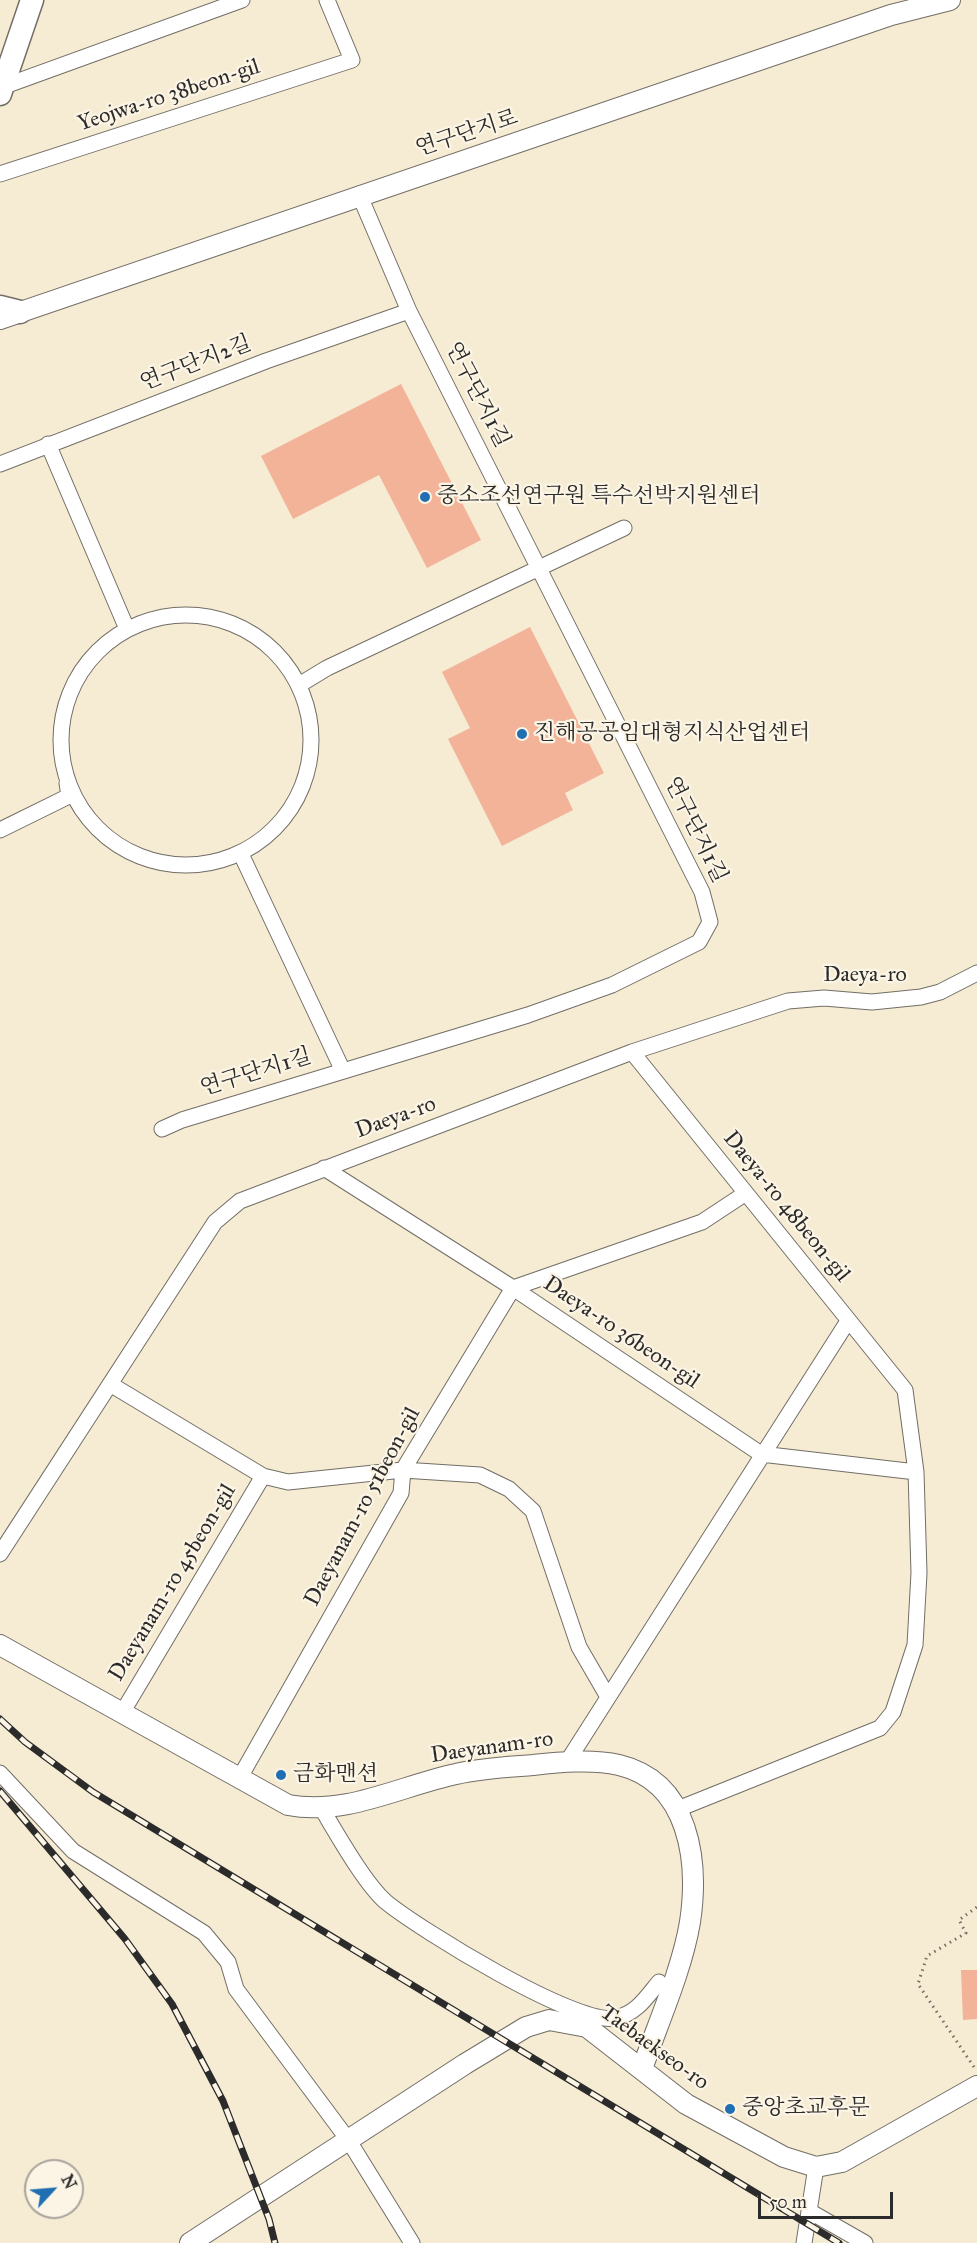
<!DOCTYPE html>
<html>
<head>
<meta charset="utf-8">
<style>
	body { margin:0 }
	#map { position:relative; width:977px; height:2243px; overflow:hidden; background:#f6ebd3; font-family:"IM FELL Great Primer",serif }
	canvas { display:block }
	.north { position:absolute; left:24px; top:2159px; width:60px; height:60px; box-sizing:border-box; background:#fcf5e5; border:2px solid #a8a49b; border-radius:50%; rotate:64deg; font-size:16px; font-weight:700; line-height:24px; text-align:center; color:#2b2b2b }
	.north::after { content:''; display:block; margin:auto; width:21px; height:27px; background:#1f6fb2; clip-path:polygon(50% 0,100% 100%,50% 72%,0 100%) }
	.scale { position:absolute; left:758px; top:2192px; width:135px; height:27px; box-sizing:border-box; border:3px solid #2b2b2b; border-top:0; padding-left:8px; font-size:18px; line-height:21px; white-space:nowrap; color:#2b2b2b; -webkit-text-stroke:4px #fcf5e5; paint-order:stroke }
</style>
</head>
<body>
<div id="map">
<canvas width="977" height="2243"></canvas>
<div class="north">N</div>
<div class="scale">50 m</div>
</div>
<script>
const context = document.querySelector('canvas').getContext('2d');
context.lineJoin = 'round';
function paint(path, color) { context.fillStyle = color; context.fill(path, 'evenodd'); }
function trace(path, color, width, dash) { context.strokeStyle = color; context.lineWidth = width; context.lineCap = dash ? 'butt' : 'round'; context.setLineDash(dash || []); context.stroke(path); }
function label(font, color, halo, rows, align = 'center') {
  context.font = font + ' "IM FELL Great Primer","Noto Serif KR",serif'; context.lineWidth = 4.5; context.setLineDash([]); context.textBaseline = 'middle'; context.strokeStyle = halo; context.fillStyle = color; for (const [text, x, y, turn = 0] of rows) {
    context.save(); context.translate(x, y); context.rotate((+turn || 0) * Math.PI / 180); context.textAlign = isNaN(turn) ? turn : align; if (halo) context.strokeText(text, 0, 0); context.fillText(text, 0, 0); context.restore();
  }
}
paint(new Path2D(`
	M 401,384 L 481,540 L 427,568 L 379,475 L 293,519 L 261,456 Z
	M 530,627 L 604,773 L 565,793 L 573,810 L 502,846 L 448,739 L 470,728 L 442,672 Z
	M 961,1970 L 977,1970 L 977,2019 L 963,2020 Z`), '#f2b398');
const minor = new Path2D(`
	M 2,87 L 242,0
	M 0,174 L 352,60 L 327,0
	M 48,444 L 127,629
	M 0,464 L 266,361 L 409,311
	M61 740a125 125 0 1 1 250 0a125 125 0 1 1-250 0Z
	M 299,685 L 327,668 L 624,528
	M 0,830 L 69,796 L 67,783
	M 241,854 L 343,1071
	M 632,1052 L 905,1390 L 916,1472 L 919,1573 L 915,1645 L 893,1712 L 880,1728 L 678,1809
	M 162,1129 L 182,1120 L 528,1015 L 612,985 L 699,942 L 710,922 L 702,892 L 409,311 L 359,194
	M 324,1168 L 513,1288 L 761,1454 L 916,1472
	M 110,1384 L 263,1476 L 288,1482 L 403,1470 L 480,1475 L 509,1489 L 533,1511 L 579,1647 L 608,1697
	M 0,1554 L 215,1222 L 240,1201 L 632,1052 L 788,1001 L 824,998 L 872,1002 L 921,997 L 940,992 L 977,973
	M 122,1713 L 263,1476
	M 567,1762 L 848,1321
	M 0,1773 L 73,1851 L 204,1933 L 228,1962 L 236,1989 L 349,2141 L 412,2243
	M 239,1779 L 401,1493 L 403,1470 L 513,1288 L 702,1222 L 746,1193
	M 322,1809 C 337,1834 365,1884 386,1902 C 419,1929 576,2026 615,2018 C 636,2014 646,1998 659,1982
	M 809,2211 L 865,2243
	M 804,2243 L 816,2167`);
const tertiary = new Path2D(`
	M 0,319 L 891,15 L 950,0
	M 0,1645 L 288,1805 C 346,1816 400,1786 456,1774 C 481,1768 507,1767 533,1765 C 560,1762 592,1759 619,1765 C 690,1782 699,1862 690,1922 C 682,1970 658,2023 642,2069
	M 190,2243 L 465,2064 L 526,2027 L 549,2020 L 587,2027 L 686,2104 L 784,2157 L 816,2167 L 842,2162 L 977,2086`);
const secondary = new Path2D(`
	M 0,94 L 32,0
	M 0,307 L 20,312`);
trace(minor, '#726e66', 17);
trace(tertiary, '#726e66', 22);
trace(secondary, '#726e66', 25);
trace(new Path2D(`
	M 974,2067 L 918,1984 L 927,1956 L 966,1933 L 959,1920 L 977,1907`), '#726e66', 3, [1.5, 4.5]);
trace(minor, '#fff', 15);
trace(tertiary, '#fff', 20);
trace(secondary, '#fff', 22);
const rail = new Path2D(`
	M 0,1719 L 25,1742 L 93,1792 L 839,2243
	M 0,1791 L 125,1939 L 172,2004 L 223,2101 L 269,2219 L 275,2243`);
trace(rail, '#2b2b2b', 7);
trace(rail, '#fcf5e5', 4.5, [14]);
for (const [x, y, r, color] of [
	[425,497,6,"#1f6fb2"],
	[522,734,6,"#1f6fb2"],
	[281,1775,6,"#1f6fb2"],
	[730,2109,6,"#1f6fb2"]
]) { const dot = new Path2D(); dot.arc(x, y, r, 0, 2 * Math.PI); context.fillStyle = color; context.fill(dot); trace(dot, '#fcf5e5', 2); }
label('22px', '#2b2b2b', '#fcf5e5', [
	["Yeojwa-ro 38beon-gil",169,96,-18],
	["연구단지로",467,134,-18],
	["연구단지2길",196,364,-21],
	["연구단지1길",477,395,63],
	["연구단지1길",695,830,64],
	["Daeya-ro",865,976],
	["연구단지1길",256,1073,-17],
	["Daeya-ro",396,1118,-20],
	["Daeya-ro 48beon-gil",786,1207,51],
	["Daeya-ro 36beon-gil",621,1333,34],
	["Daeyanam-ro 51beon-gil",363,1507,-62],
	["Daeyanam-ro 45beon-gil",173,1583,-59],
	["Daeyanam-ro",492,1748,-8],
	["Taebaekseo-ro",654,2048,36]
]);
label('22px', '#2b2b2b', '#fcf5e5', [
	["중소조선연구원 특수선박지원센터",437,497],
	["진해공공임대형지식산업센터",534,734],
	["금화맨션",293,1775],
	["중앙초교후문",742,2109]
], 'left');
</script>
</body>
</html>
